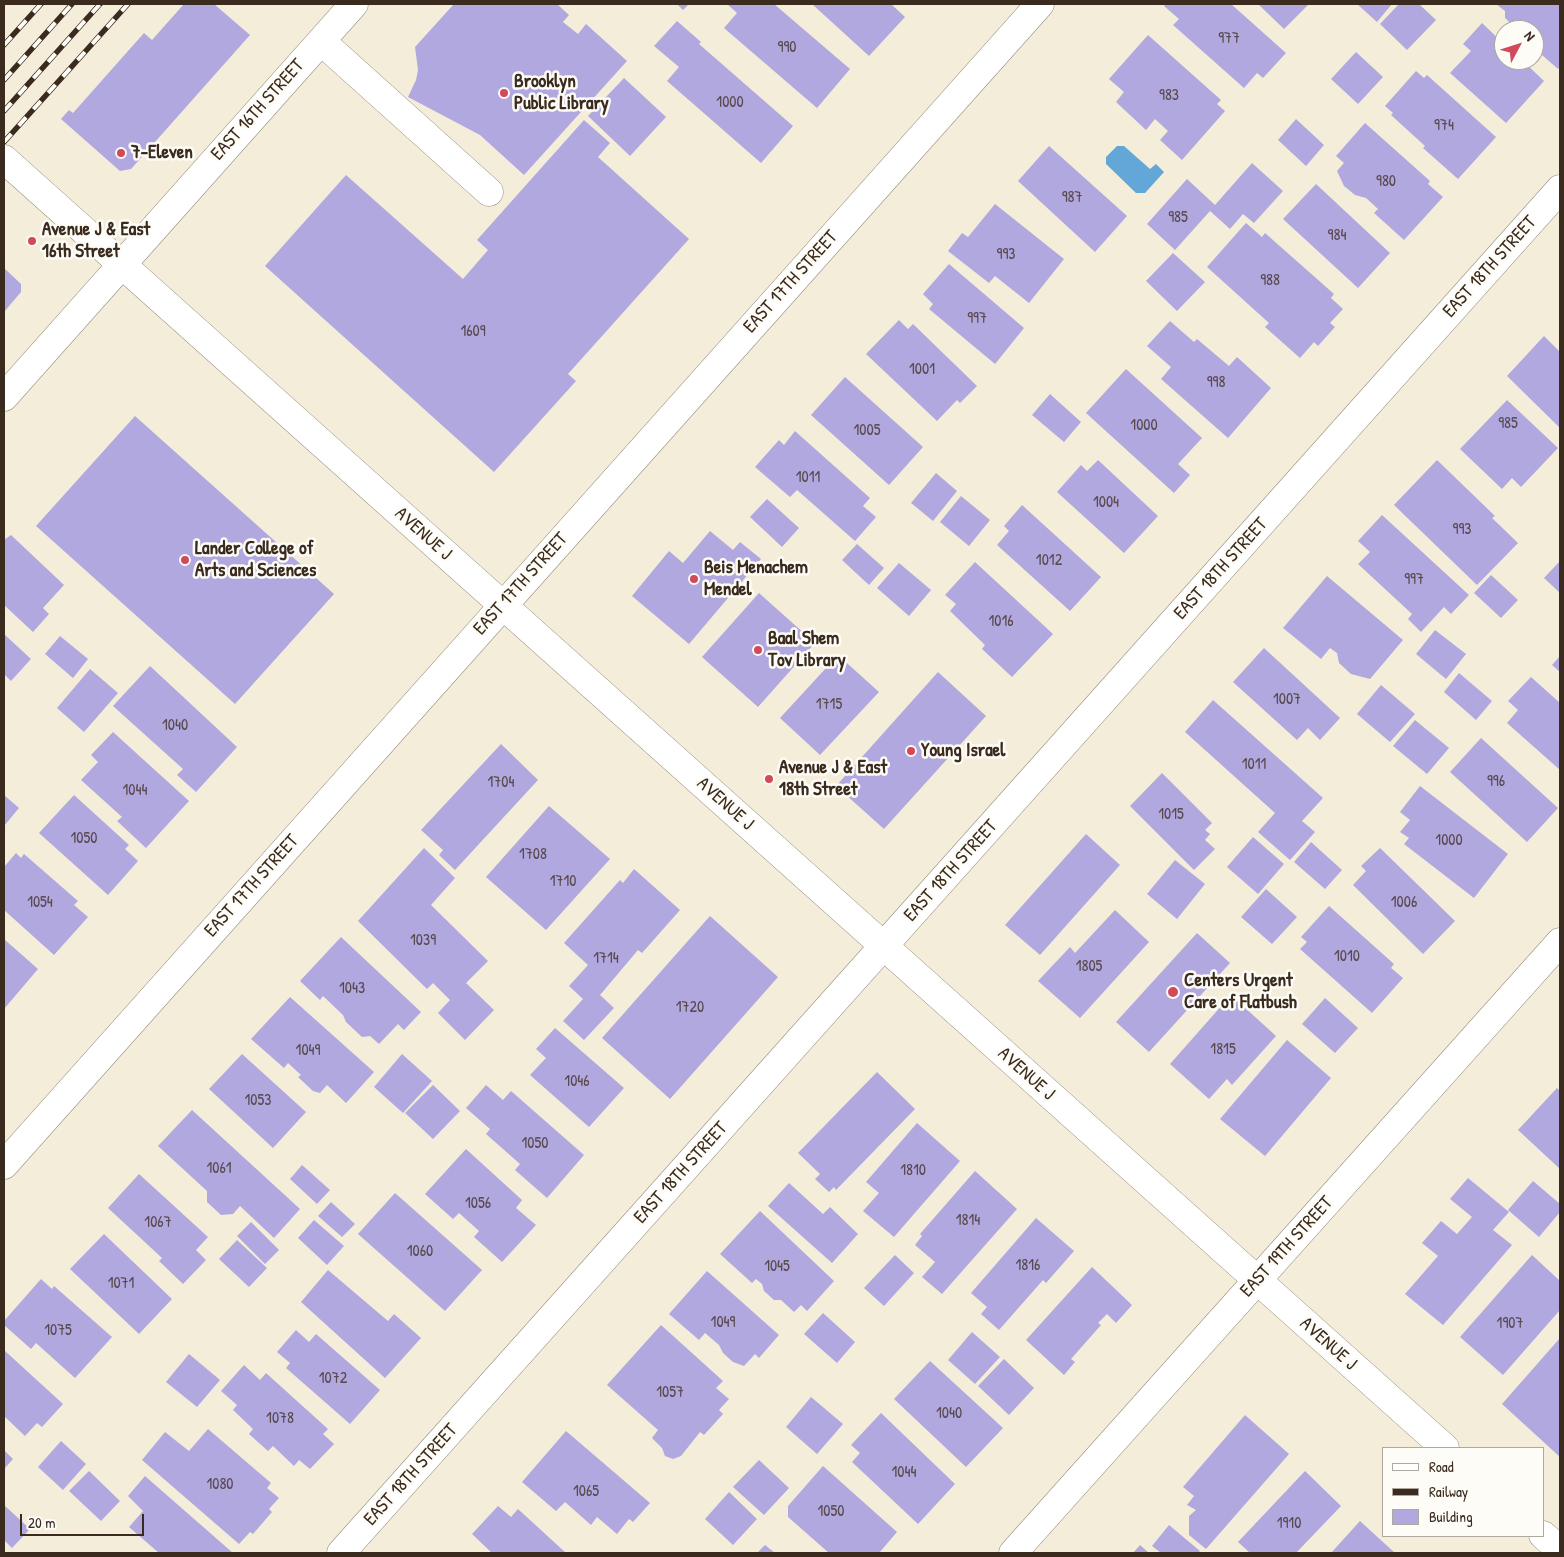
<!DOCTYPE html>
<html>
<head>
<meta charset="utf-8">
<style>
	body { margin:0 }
	#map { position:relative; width:1564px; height:1557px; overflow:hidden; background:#f3edd9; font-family:"Patrick Hand",sans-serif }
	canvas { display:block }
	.frame { position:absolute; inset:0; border:5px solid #3b2a1e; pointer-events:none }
	.legend { position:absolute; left:1382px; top:1447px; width:162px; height:90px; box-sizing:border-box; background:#fdfcf7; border:1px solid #afa8a0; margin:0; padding:6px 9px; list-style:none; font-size:15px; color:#3b2a1e }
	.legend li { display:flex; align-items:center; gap:10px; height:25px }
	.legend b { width:25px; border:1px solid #afa8a0 }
	.north { position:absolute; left:1494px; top:20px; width:50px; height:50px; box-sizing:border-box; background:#fdfcf7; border:1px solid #afa8a0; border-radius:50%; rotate:50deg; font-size:14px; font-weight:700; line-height:20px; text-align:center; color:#3b2a1e }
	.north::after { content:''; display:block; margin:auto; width:18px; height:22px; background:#d1495b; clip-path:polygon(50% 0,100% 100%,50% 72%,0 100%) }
	.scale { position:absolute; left:20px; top:1514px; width:124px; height:22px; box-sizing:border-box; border:2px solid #3b2a1e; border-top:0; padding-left:6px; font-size:15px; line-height:18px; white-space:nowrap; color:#3b2a1e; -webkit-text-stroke:4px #fdfcf7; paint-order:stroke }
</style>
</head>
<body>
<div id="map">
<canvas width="1564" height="1557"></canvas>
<div class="frame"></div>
<ul class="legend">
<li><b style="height:6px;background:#fff"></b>Road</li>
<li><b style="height:6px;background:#3b2a1e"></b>Railway</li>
<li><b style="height:14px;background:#b1a8e0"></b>Building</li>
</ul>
<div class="north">N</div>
<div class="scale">20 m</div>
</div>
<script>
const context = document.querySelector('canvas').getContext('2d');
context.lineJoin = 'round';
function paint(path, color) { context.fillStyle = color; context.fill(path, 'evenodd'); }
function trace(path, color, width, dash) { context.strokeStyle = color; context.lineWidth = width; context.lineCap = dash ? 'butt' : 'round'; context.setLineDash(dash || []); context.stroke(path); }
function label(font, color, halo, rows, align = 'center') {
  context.font = font + ' "Patrick Hand",sans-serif'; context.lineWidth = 5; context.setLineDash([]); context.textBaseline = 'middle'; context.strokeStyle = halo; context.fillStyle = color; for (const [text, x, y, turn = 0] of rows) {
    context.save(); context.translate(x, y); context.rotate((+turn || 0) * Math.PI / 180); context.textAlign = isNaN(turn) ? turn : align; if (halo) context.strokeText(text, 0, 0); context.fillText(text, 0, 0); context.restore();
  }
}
paint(new Path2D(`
	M 1117,146 L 1124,146 L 1150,169 L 1156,164 L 1164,172 L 1145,193 L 1136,193 L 1106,164 L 1106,157 Z`), '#63a7d8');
paint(new Path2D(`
	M 184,4 L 214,4 L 250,35 L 131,169 L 120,171 L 61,119 L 69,110 L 73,113 L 144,33 L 152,40 Z
	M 454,4 L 557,4 L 569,15 L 563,22 L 578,34 L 586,24 L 627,61 L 524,175 L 480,135 L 408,97 L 416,80 L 418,70 L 415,47 Z
	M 677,4 L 689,4 L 683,10 Z
	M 727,4 L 774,4 L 850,69 L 817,108 L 724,28 L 737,13 Z
	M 812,4 L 891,4 L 905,17 L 869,56 Z
	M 1166,4 L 1231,4 L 1286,53 L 1263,78 L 1257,73 L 1244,88 L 1173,25 L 1179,19 L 1164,6 Z
	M 1258,4 L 1309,4 L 1284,29 Z
	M 1357,4 L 1392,4 L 1377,22 Z
	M 1399,4 L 1419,4 L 1436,20 L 1407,50 L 1380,24 Z
	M 1496,4 L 1560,4 L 1560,66 L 1558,69 L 1534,48 L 1534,30 L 1517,29 L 1505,18 L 1505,11 Z
	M 677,21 L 701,42 L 699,44 L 793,126 L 761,163 L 667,81 L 679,67 L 654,46 Z
	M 1482,23 L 1504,44 L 1504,60 L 1522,60 L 1544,81 L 1506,123 L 1450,73 L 1471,51 L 1463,44 Z
	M 1148,35 L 1221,100 L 1217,104 L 1225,111 L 1182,160 L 1160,140 L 1168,131 L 1155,119 L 1146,130 L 1116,102 L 1124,92 L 1109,79 Z
	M 1356,52 L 1383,77 L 1358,104 L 1331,79 Z
	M 1416,71 L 1424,78 L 1427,75 L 1496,137 L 1458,179 L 1423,148 L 1425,146 L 1391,115 L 1393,113 L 1385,106 Z
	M 624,78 L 666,117 L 630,156 L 588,116 Z
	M 1296,119 L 1324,145 L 1306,166 L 1278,140 Z
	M 584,120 L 610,143 L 598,157 L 689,239 L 568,374 L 576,381 L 494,472 L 265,266 L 346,175 L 463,279 L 488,250 L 477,240 Z
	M 1365,123 L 1430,181 L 1428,184 L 1443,197 L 1404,240 L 1374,213 L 1378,209 L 1366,198 L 1355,195 L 1344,186 L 1337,171 L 1344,163 L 1336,156 Z
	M 1049,146 L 1127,216 L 1095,252 L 1018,181 Z
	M 1252,163 L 1283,191 L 1254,223 L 1243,214 L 1230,229 L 1210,211 L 1175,250 L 1147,224 L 1187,179 L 1215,205 Z
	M 1316,184 L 1390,253 L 1358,288 L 1283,219 Z
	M 995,204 L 1064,259 L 1029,303 L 995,276 L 989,283 L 948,251 L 962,233 L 968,237 Z
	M 1246,223 L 1262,237 L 1265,233 L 1334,294 L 1331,298 L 1343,309 L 1330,323 L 1335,327 L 1318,346 L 1314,342 L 1300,358 L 1265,327 L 1269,323 L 1207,267 Z
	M 1173,253 L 1205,282 L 1177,311 L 1146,281 Z
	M 949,264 L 1024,328 L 995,364 L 929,309 L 933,304 L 923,294 Z
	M 4,268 L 21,284 L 21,292 L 4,312 Z
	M 899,320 L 908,329 L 913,324 L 977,386 L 960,403 L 957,400 L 937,421 L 866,354 Z
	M 1170,321 L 1194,342 L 1197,339 L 1229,366 L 1237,357 L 1271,388 L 1228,438 L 1161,379 L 1171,367 L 1147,346 Z
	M 1544,336 L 1560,352 L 1560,428 L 1507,376 Z
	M 1126,369 L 1202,438 L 1178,464 L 1190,475 L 1174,493 L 1086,413 Z
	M 845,377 L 923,447 L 889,485 L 811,415 Z
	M 1050,394 L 1081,422 L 1064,442 L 1032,415 Z
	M 1507,400 L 1558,448 L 1521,487 L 1512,478 L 1502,489 L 1460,449 Z
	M 135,416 L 334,594 L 235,704 L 36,526 Z
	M 795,431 L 870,498 L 863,506 L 876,517 L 855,541 L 797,490 L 790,497 L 755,467 L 779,440 L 784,445 Z
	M 1098,460 L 1158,516 L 1124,553 L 1057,492 L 1081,465 L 1087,471 Z
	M 1437,460 L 1495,516 L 1492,518 L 1518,543 L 1477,585 L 1394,505 Z
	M 936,473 L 957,491 L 933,521 L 911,503 Z
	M 961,496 L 990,520 L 969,546 L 940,522 Z
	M 767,499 L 799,528 L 782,547 L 750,517 Z
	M 1022,505 L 1101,577 L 1070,611 L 997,545 L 1009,531 L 1004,526 Z
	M 1382,515 L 1469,595 L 1451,614 L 1444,607 L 1421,632 L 1408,619 L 1412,614 L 1358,564 L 1370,552 L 1358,541 Z
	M 710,531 L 733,550 L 740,542 L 761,559 L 689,644 L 632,596 L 669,551 L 683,563 Z
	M 11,535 L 64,585 L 43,608 L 49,614 L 33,632 L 4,605 L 4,540 Z
	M 857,544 L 884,568 L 869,585 L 842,560 Z
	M 1560,561 L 1560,593 L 1544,578 Z
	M 975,562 L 1053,634 L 1012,677 L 982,649 L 985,645 L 950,611 L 956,604 L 945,595 Z
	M 899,563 L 931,590 L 909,616 L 877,588 Z
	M 1491,575 L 1518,600 L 1501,618 L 1474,593 Z
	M 1327,576 L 1403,640 L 1370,679 L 1351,674 L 1339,663 L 1337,653 L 1330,648 L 1321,659 L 1283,628 Z
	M 759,593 L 815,643 L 758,707 L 702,657 Z
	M 1435,630 L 1466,654 L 1446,679 L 1416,654 Z
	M 4,634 L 31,659 L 11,681 L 4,674 Z
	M 60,636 L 88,659 L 73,678 L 45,654 Z
	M 1264,648 L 1340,718 L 1320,740 L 1308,728 L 1297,740 L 1233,682 Z
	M 838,655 L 879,692 L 820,755 L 780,718 Z
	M 1560,656 L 1560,672 L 1552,665 Z
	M 150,666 L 237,747 L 196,792 L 177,775 L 183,769 L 113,706 Z
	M 90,669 L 118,693 L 84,732 L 57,708 Z
	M 938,672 L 986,716 L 884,829 L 836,786 Z
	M 1459,673 L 1492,701 L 1476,720 L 1444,692 Z
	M 1531,677 L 1560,703 L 1560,770 L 1507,723 L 1518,710 L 1508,701 Z
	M 1381,685 L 1415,714 L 1390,742 L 1357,714 Z
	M 1213,700 L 1323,798 L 1302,821 L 1315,832 L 1290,860 L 1258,832 L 1275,813 L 1185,732 Z
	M 1415,720 L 1449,748 L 1427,774 L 1393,746 Z
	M 113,732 L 189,801 L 146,848 L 117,821 L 122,817 L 81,780 L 98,762 L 91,755 Z
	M 1481,738 L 1558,808 L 1527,842 L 1450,772 Z
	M 501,744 L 538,780 L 455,870 L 439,855 L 443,850 L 421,830 Z
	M 1162,773 L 1212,823 L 1205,830 L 1210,834 L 1205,840 L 1215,849 L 1194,870 L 1130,806 Z
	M 1420,786 L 1508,854 L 1474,898 L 1404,844 L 1409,838 L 1400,832 L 1410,820 L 1400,812 Z
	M 4,795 L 19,808 L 4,826 Z
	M 74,795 L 129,845 L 125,849 L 138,861 L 108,895 L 39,833 Z
	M 549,806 L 610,859 L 546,930 L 486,877 Z
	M 1086,834 L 1120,865 L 1040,955 L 1005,925 Z
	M 1253,837 L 1284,864 L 1258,894 L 1227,867 Z
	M 1311,842 L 1342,870 L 1325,889 L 1294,862 Z
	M 424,848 L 455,878 L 431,905 L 488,961 L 466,983 L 494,1010 L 465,1040 L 438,1013 L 450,1000 L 433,983 L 427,989 L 358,921 Z
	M 1380,848 L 1455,921 L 1423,954 L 1353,885 L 1366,871 L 1361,866 Z
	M 16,853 L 21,858 L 24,854 L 78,901 L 74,905 L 88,917 L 54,955 L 4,910 L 4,867 Z
	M 1175,860 L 1205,884 L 1177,919 L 1147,894 Z
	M 634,869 L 680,910 L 642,953 L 638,950 L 600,995 L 614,1008 L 584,1040 L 563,1021 L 583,999 L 569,986 L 588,965 L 564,943 L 620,880 L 623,883 Z
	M 1266,889 L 1297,917 L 1272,944 L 1241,917 Z
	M 1329,906 L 1394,964 L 1391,968 L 1403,978 L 1372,1013 L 1300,949 L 1307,942 L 1301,937 Z
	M 1115,910 L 1149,942 L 1080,1018 L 1038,981 L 1070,947 L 1075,953 Z
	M 710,916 L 778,977 L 670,1099 L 602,1038 Z
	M 1197,933 L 1230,963 L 1149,1052 L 1116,1022 Z
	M 341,937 L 421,1012 L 404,1030 L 398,1024 L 379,1044 L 370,1036 L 362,1037 L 346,1022 L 343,1015 L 323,996 L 320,1000 L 300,981 Z
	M 4,939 L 38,969 L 4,1009 Z
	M 1231,995 L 1276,1036 L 1232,1085 L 1227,1079 L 1209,1099 L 1170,1064 Z
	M 290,997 L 374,1072 L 346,1103 L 327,1085 L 320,1093 L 313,1091 L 298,1077 L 301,1075 L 288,1063 L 284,1068 L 251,1039 Z
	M 1325,998 L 1358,1028 L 1335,1053 L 1302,1024 Z
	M 555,1028 L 624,1088 L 589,1127 L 530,1075 L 546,1058 L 536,1049 Z
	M 1287,1040 L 1331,1078 L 1265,1156 L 1220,1119 Z
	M 242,1054 L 306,1112 L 273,1148 L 209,1089 Z
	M 402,1054 L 432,1081 L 403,1113 L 374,1087 Z
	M 877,1072 L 915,1109 L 836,1190 L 834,1187 L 829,1192 L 815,1179 L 820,1174 L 798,1153 Z
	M 433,1085 L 460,1111 L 433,1139 L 405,1113 Z
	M 486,1085 L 503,1100 L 511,1091 L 584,1155 L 547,1198 L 515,1170 L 520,1164 L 486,1134 L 490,1129 L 466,1108 Z
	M 1557,1088 L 1560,1091 L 1560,1169 L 1518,1130 Z
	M 192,1110 L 300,1209 L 274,1238 L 240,1206 L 233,1214 L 221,1215 L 207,1202 L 207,1191 L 158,1146 Z
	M 917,1123 L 960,1161 L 894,1237 L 863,1211 L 879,1193 L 866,1182 Z
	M 466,1149 L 522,1200 L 516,1208 L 536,1225 L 502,1262 L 474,1237 L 479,1231 L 459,1213 L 453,1219 L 425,1194 Z
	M 302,1165 L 330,1190 L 317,1204 L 290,1179 Z
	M 975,1171 L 1017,1209 L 942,1294 L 922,1277 L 935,1262 L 915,1245 L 922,1236 L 920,1234 Z
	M 139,1174 L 208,1237 L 196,1250 L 206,1260 L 183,1284 L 159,1261 L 162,1258 L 108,1208 Z
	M 1468,1178 L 1509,1212 L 1493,1230 L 1512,1245 L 1443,1325 L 1405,1294 L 1438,1256 L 1422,1243 L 1441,1221 L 1457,1234 L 1472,1217 L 1450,1199 Z
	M 1533,1181 L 1560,1204 L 1560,1212 L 1539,1237 L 1508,1210 Z
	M 789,1183 L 823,1214 L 830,1207 L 858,1234 L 832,1263 L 768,1206 Z
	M 395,1193 L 482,1270 L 445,1311 L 358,1234 Z
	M 331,1202 L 355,1224 L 342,1237 L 318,1216 Z
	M 760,1211 L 834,1281 L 807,1311 L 801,1305 L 794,1312 L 781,1300 L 774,1300 L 764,1291 L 762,1284 L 756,1279 L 752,1283 L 720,1254 Z
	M 1036,1218 L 1074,1251 L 1046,1283 L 1043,1280 L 999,1330 L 981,1314 L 987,1307 L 971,1293 Z
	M 314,1220 L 344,1246 L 327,1265 L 298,1238 Z
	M 251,1222 L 279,1250 L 265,1264 L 237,1236 Z
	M 104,1234 L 172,1299 L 139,1334 L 70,1269 Z
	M 237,1240 L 267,1268 L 249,1287 L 219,1259 Z
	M 895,1255 L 914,1273 L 884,1306 L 864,1288 Z
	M 1532,1255 L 1560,1281 L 1560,1310 L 1503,1375 L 1460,1337 Z
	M 1092,1267 L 1132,1305 L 1116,1323 L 1107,1314 L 1098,1323 L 1101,1325 L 1071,1359 L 1075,1362 L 1064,1375 L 1026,1340 Z
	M 328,1270 L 388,1321 L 394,1314 L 421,1338 L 385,1378 L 301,1302 Z
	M 707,1271 L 779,1335 L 759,1358 L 755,1354 L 744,1366 L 733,1362 L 723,1353 L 719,1345 L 705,1333 L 699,1340 L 669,1314 Z
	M 41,1279 L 52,1289 L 54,1286 L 112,1337 L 75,1378 L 36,1343 L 31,1349 L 4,1325 L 4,1321 Z
	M 823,1313 L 855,1342 L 837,1363 L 804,1334 Z
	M 661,1325 L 723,1381 L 716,1388 L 729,1399 L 719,1410 L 723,1414 L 704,1435 L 700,1432 L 681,1456 L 673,1459 L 665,1456 L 662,1448 L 652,1438 L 658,1430 L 607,1385 Z
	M 296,1330 L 309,1342 L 316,1334 L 380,1390 L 350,1424 L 286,1368 L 290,1363 L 277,1352 Z
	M 972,1332 L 1000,1357 L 975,1384 L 948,1360 Z
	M 1560,1338 L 1560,1457 L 1502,1404 Z
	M 4,1350 L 63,1404 L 42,1427 L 37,1423 L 25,1436 L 4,1416 Z
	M 189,1354 L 220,1380 L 197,1407 L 166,1382 Z
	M 1004,1359 L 1034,1388 L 1009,1415 L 978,1386 Z
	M 930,1361 L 1003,1428 L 966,1467 L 894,1399 Z
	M 244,1365 L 260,1380 L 266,1373 L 328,1429 L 323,1434 L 334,1444 L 310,1469 L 299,1460 L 294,1466 L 273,1446 L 268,1451 L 249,1434 L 253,1429 L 233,1410 L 237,1405 L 221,1391 Z
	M 811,1397 L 843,1424 L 817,1454 L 786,1427 Z
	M 881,1413 L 955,1484 L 918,1524 L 852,1462 L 860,1453 L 851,1445 Z
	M 1245,1415 L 1289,1454 L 1206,1549 L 1189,1535 L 1189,1516 L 1196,1510 L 1187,1505 L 1194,1496 L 1183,1487 Z
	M 208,1429 L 271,1483 L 267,1488 L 279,1498 L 269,1509 L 272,1512 L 253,1534 L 250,1532 L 239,1544 L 142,1460 L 165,1432 L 189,1451 Z
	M 566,1431 L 650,1503 L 633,1522 L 629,1519 L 617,1534 L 597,1517 L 591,1525 L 565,1502 L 556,1511 L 522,1482 Z
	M 61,1441 L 86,1464 L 63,1490 L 38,1467 Z
	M 4,1450 L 13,1459 L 4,1469 Z
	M 759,1460 L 789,1488 L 764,1515 L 733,1487 Z
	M 823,1466 L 897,1532 L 879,1553 L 829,1553 L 788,1517 L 788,1506 Z
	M 89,1471 L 120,1501 L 101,1521 L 69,1491 Z
	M 1305,1471 L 1341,1506 L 1296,1553 L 1250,1553 L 1238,1542 Z
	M 145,1476 L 233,1553 L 159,1553 L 129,1527 L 143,1511 L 128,1496 Z
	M 729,1492 L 757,1519 L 733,1545 L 705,1519 Z
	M 4,1505 L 30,1529 L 12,1548 L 4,1540 Z
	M 498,1506 L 511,1517 L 518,1509 L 566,1553 L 492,1553 L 472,1534 Z
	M 1360,1521 L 1395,1553 L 1331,1553 Z
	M 1169,1525 L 1200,1551 L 1198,1553 L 1161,1553 L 1152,1546 Z
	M 765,1545 L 775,1553 L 757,1553 Z
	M 1140,1545 L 1149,1553 L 1133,1553 Z`), '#b1a8e0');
const minor = new Path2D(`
	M 321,41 L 489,192
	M 4,159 L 1445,1448
	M 4,397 L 354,4
	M 4,1165 L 1040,4
	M 1543,1535 L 1560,1550
	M 341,1553 L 1560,189
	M 1013,1553 L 1560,942`);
trace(minor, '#978c7c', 29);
trace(minor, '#fff', 28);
const rail = new Path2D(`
	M 4,45 L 41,4
	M 4,80 L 72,4
	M 4,111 L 100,4
	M 4,142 L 128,4`);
trace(rail, '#3b2a1e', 5.5);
trace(rail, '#fdfcf7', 4, [11]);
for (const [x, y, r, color] of [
	[504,93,5,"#d1495b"],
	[121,153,5,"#d1495b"],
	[32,241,5,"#d1495b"],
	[185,560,5,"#d1495b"],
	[694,579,5,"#d1495b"],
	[758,650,5,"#d1495b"],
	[911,751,5,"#d1495b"],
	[769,779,5,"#d1495b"],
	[1173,992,6,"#d1495b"]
]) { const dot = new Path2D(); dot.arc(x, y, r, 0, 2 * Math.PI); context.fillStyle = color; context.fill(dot); trace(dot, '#fdfcf7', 2); }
label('16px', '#584a4e', null, [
	["977",1229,39],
	["990",787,48],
	["983",1169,96],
	["1000",730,103],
	["974",1444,126],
	["980",1386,182],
	["987",1072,198],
	["985",1178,218],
	["984",1337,236],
	["993",1006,255],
	["988",1270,281],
	["997",977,319],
	["1609",473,332],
	["1001",922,370],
	["998",1216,383],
	["985",1508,424],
	["1000",1144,426],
	["1005",867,431],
	["1011",808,478],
	["1004",1106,503],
	["993",1462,530],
	["1012",1049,561],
	["997",1414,580],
	["1016",1001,622],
	["1007",1287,700],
	["1715",829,705],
	["1040",175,726],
	["1011",1254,765],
	["996",1496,782],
	["1704",501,783],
	["1044",135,791],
	["1015",1171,815],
	["1050",84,839],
	["1000",1449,841],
	["1708",533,855],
	["1710",563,882],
	["1054",40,903],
	["1006",1404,903],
	["1039",423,941],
	["1010",1347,957],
	["1714",606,959],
	["1805",1089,967],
	["1043",352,989],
	["1720",690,1008],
	["1815",1223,1050],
	["1049",308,1051],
	["1046",577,1082],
	["1053",258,1101],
	["1050",535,1144],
	["1061",219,1169],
	["1810",913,1171],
	["1056",478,1204],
	["1814",968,1221],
	["1067",158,1223],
	["1060",420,1252],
	["1816",1028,1266],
	["1045",777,1267],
	["1071",121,1284],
	["1049",723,1323],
	["1907",1510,1324],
	["1075",58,1331],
	["1072",333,1379],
	["1057",670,1393],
	["1040",949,1414],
	["1078",280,1419],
	["1044",904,1473],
	["1080",220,1485],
	["1065",586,1492],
	["1050",831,1512],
	["1910",1289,1524]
]);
label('bold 19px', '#3b2a1e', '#fdfcf7', [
	["Brooklyn",514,82],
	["Public Library",514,104],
	["7-Eleven",131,153],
	["Avenue J & East",42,230],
	["16th Street",42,252],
	["Lander College of",195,549],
	["Arts and Sciences",195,571],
	["Beis Menachem",704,568],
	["Mendel",704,590],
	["Baal Shem",768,639],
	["Tov Library",768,661],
	["Young Israel",921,751],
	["Avenue J & East",779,768],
	["18th Street",779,790],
	["Centers Urgent",1184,981],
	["Care of Flatbush",1184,1003]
], 'left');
label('19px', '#3b2a1e', '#fdfcf7', [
	["EAST 16TH STREET",258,110,-48],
	["EAST 18TH STREET",1490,267,-48],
	["EAST 17TH STREET",791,282,-48],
	["AVENUE J",423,534,42],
	["EAST 18TH STREET",1221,569,-48],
	["EAST 17TH STREET",521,584,-48],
	["AVENUE J",725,804,42],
	["EAST 18TH STREET",951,871,-48],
	["EAST 17TH STREET",252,886,-48],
	["AVENUE J",1026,1074,42],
	["EAST 18TH STREET",681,1173,-48],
	["EAST 19TH STREET",1287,1247,-48],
	["AVENUE J",1328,1344,42],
	["EAST 18TH STREET",411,1475,-48]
]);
</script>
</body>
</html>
